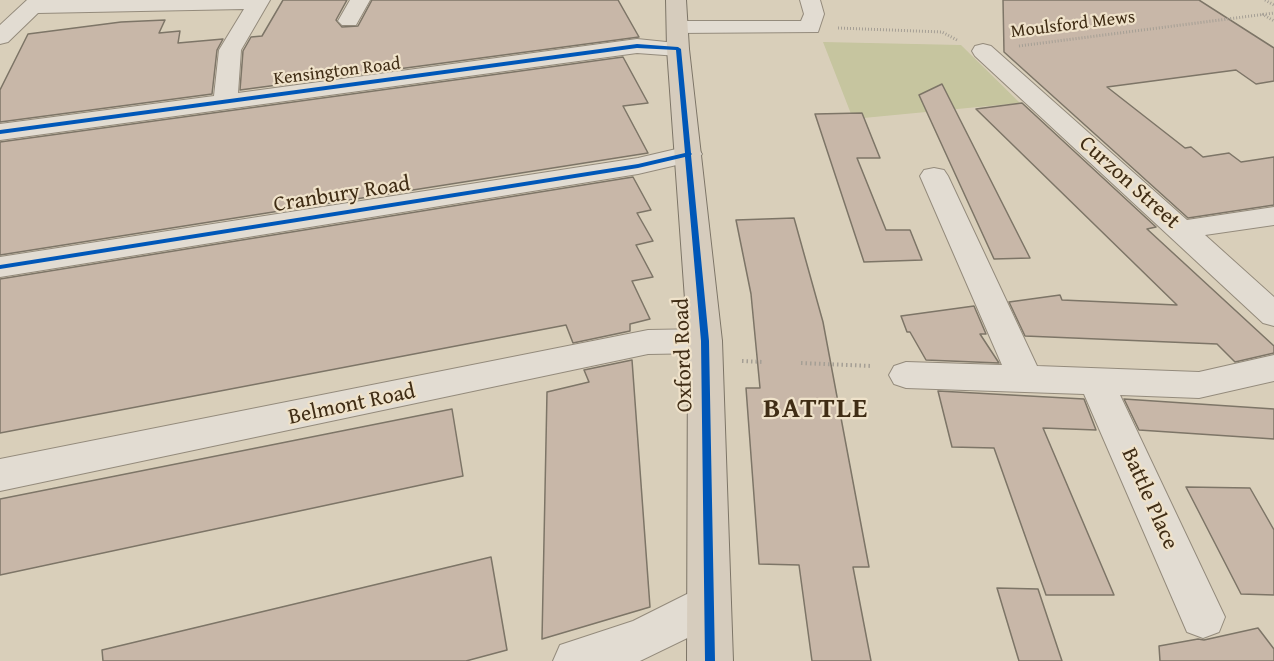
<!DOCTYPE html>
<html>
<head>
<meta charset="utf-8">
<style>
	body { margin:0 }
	canvas { display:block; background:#d9cfba }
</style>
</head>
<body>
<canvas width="1274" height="661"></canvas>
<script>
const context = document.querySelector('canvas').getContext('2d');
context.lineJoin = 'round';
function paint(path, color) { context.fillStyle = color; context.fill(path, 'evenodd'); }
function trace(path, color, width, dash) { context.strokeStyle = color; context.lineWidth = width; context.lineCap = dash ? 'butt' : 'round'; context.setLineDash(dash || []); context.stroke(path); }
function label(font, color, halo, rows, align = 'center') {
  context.font = font + ' "Gentium Book Plus",serif'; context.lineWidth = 4.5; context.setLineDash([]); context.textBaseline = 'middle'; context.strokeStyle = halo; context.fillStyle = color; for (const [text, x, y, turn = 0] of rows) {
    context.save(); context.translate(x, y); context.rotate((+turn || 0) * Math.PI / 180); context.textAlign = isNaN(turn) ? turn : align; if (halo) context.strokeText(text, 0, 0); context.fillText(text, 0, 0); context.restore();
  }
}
paint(new Path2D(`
	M 823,42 L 961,45 L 1020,103 L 853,119 Z`), '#c6c59f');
const building = new Path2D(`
	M 283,0 L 347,0 L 336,20 L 342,27 L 358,26 L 372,0 L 618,0 L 639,37 L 240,90 L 243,51 L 251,37 L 262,36 Z
	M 1003,0 L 1199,0 L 1274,48 L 1274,81 L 1256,84 L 1236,70 L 1107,87 L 1185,148 L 1191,147 L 1203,157 L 1229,153 L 1241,162 L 1274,157 L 1274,205 L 1188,218 L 1004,52 Z
	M 165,20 L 159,33 L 180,31 L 178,43 L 223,39 L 217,50 L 212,94 L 0,122 L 0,90 L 28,34 L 121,22 Z
	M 623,57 L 648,103 L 623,106 L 648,153 L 0,255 L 0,142 Z
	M 942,84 L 1030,258 L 994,259 L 919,95 Z
	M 1022,103 L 1156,227 L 1147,229 L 1274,346 L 1274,353 L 1235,362 L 1217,344 L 1025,336 L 1009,302 L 1060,295 L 1062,300 L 1177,305 L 976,109 Z
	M 862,113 L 880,158 L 857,158 L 886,230 L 910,230 L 922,260 L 864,262 L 815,114 Z
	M 633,177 L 651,210 L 637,213 L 653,241 L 636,245 L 653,277 L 632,281 L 650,319 L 630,324 L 630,331 L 573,343 L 566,325 L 0,433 L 0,279 Z
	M 794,218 L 823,322 L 869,567 L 853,567 L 871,661 L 812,661 L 799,565 L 759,564 L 746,388 L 760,388 L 751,294 L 736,220 Z
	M 974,306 L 986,334 L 980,334 L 999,363 L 926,360 L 910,332 L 907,332 L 901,316 Z
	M 632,360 L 650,607 L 542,639 L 547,392 L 589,382 L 584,370 Z
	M 938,391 L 1084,399 L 1096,430 L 1043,428 L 1114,595 L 1046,595 L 994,448 L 952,447 Z
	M 1124,399 L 1274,409 L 1274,439 L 1139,430 Z
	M 452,409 L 463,476 L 0,575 L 0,499 Z
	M 1186,487 L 1250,488 L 1274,530 L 1274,595 L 1241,594 Z
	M 491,557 L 507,650 L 466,661 L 103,661 L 102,650 Z
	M 997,588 L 1038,589 L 1062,661 L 1019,661 Z
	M 1258,628 L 1274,649 L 1274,661 L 1160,661 L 1159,646 L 1198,639 L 1204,640 Z`);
paint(building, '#c8b7a8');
trace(building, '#7d7567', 1.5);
const minor = new Path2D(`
	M 27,0 L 270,0 L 241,50 L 238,93 L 637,39 L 686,44 L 689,49 L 686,54 L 678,56 L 637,53 L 0,140 L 0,124 L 214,96 L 219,50 L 244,9 L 38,13 L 8,42 L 0,44 L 0,25 Z
	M 350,0 L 370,0 L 356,25 L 342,25 L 338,21 Z
	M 800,0 L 820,0 L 824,14 L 818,32 L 678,33 L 670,32 L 667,27 L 670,22 L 678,21 L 801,21 L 804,14 Z
	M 983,44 L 991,46 L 1187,220 L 1274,207 L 1274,225 L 1205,235 L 1274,297 L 1274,326 L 1263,323 L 975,56 L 972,51 L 975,46 Z
	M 689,146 L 698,148 L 702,154 L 698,160 L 638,174 L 0,277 L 0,257 L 638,158 Z
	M 934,168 L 944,170 L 948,176 L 1037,366 L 1199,372 L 1274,355 L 1274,381 L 1199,398 L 1120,395 L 1225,617 L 1219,632 L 1203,638 L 1187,632 L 1084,394 L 906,388 L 894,384 L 889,375 L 894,366 L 906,362 L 1002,365 L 920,176 L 924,170 Z
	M 705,329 L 717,333 L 722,341 L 717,349 L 705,353 L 648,354 L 0,491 L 0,459 L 648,330 Z
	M 709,583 L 724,589 L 731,603 L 724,617 L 708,628 L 640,661 L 553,661 L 560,645 L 633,621 Z`);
const major = new Path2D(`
	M 666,0 L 686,0 L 689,49 L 722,341 L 733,661 L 687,661 L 688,341 L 667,49 Z`);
trace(minor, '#948b7c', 2);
trace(major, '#7d7567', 2);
trace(new Path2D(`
	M 1265,0 L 1274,5
	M 1262,14 L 1274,21
	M 838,28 L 942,32 L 957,40
	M 1019,46 L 1274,13`), '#a59f95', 3, [1, 2]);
trace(new Path2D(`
	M 742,361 L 764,362
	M 801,363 L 872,366`), '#a59f95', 4, [1.5, 3]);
paint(minor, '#e2dcd2');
paint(major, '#d6ccbd');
paint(new Path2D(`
	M 637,44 L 678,47 L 681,49 L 691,153 L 692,154 L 691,155 L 709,341 L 715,661 L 705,661 L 701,341 L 685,157 L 638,168 L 0,269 L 0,265 L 638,164 L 685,153 L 676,50 L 637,48 L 0,134 L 0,130 Z`), '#0057b8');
label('18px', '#402d15', '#efe2ca', [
	["Moulsford Mews",1073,25,-7],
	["Kensington Road",337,72,-7]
]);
label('22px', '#402d15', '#efe2ca', [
	["Curzon Street",1129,183,42],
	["Cranbury Road",342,195,-9],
	["Oxford Road",684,355,-92],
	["Belmont Road",352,405,-12],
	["Battle Place",1149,499,66]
]);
context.letterSpacing = '1.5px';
label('bold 28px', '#402d15', '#efe2ca', [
	["BATTLE",816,410]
]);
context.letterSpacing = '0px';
</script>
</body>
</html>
